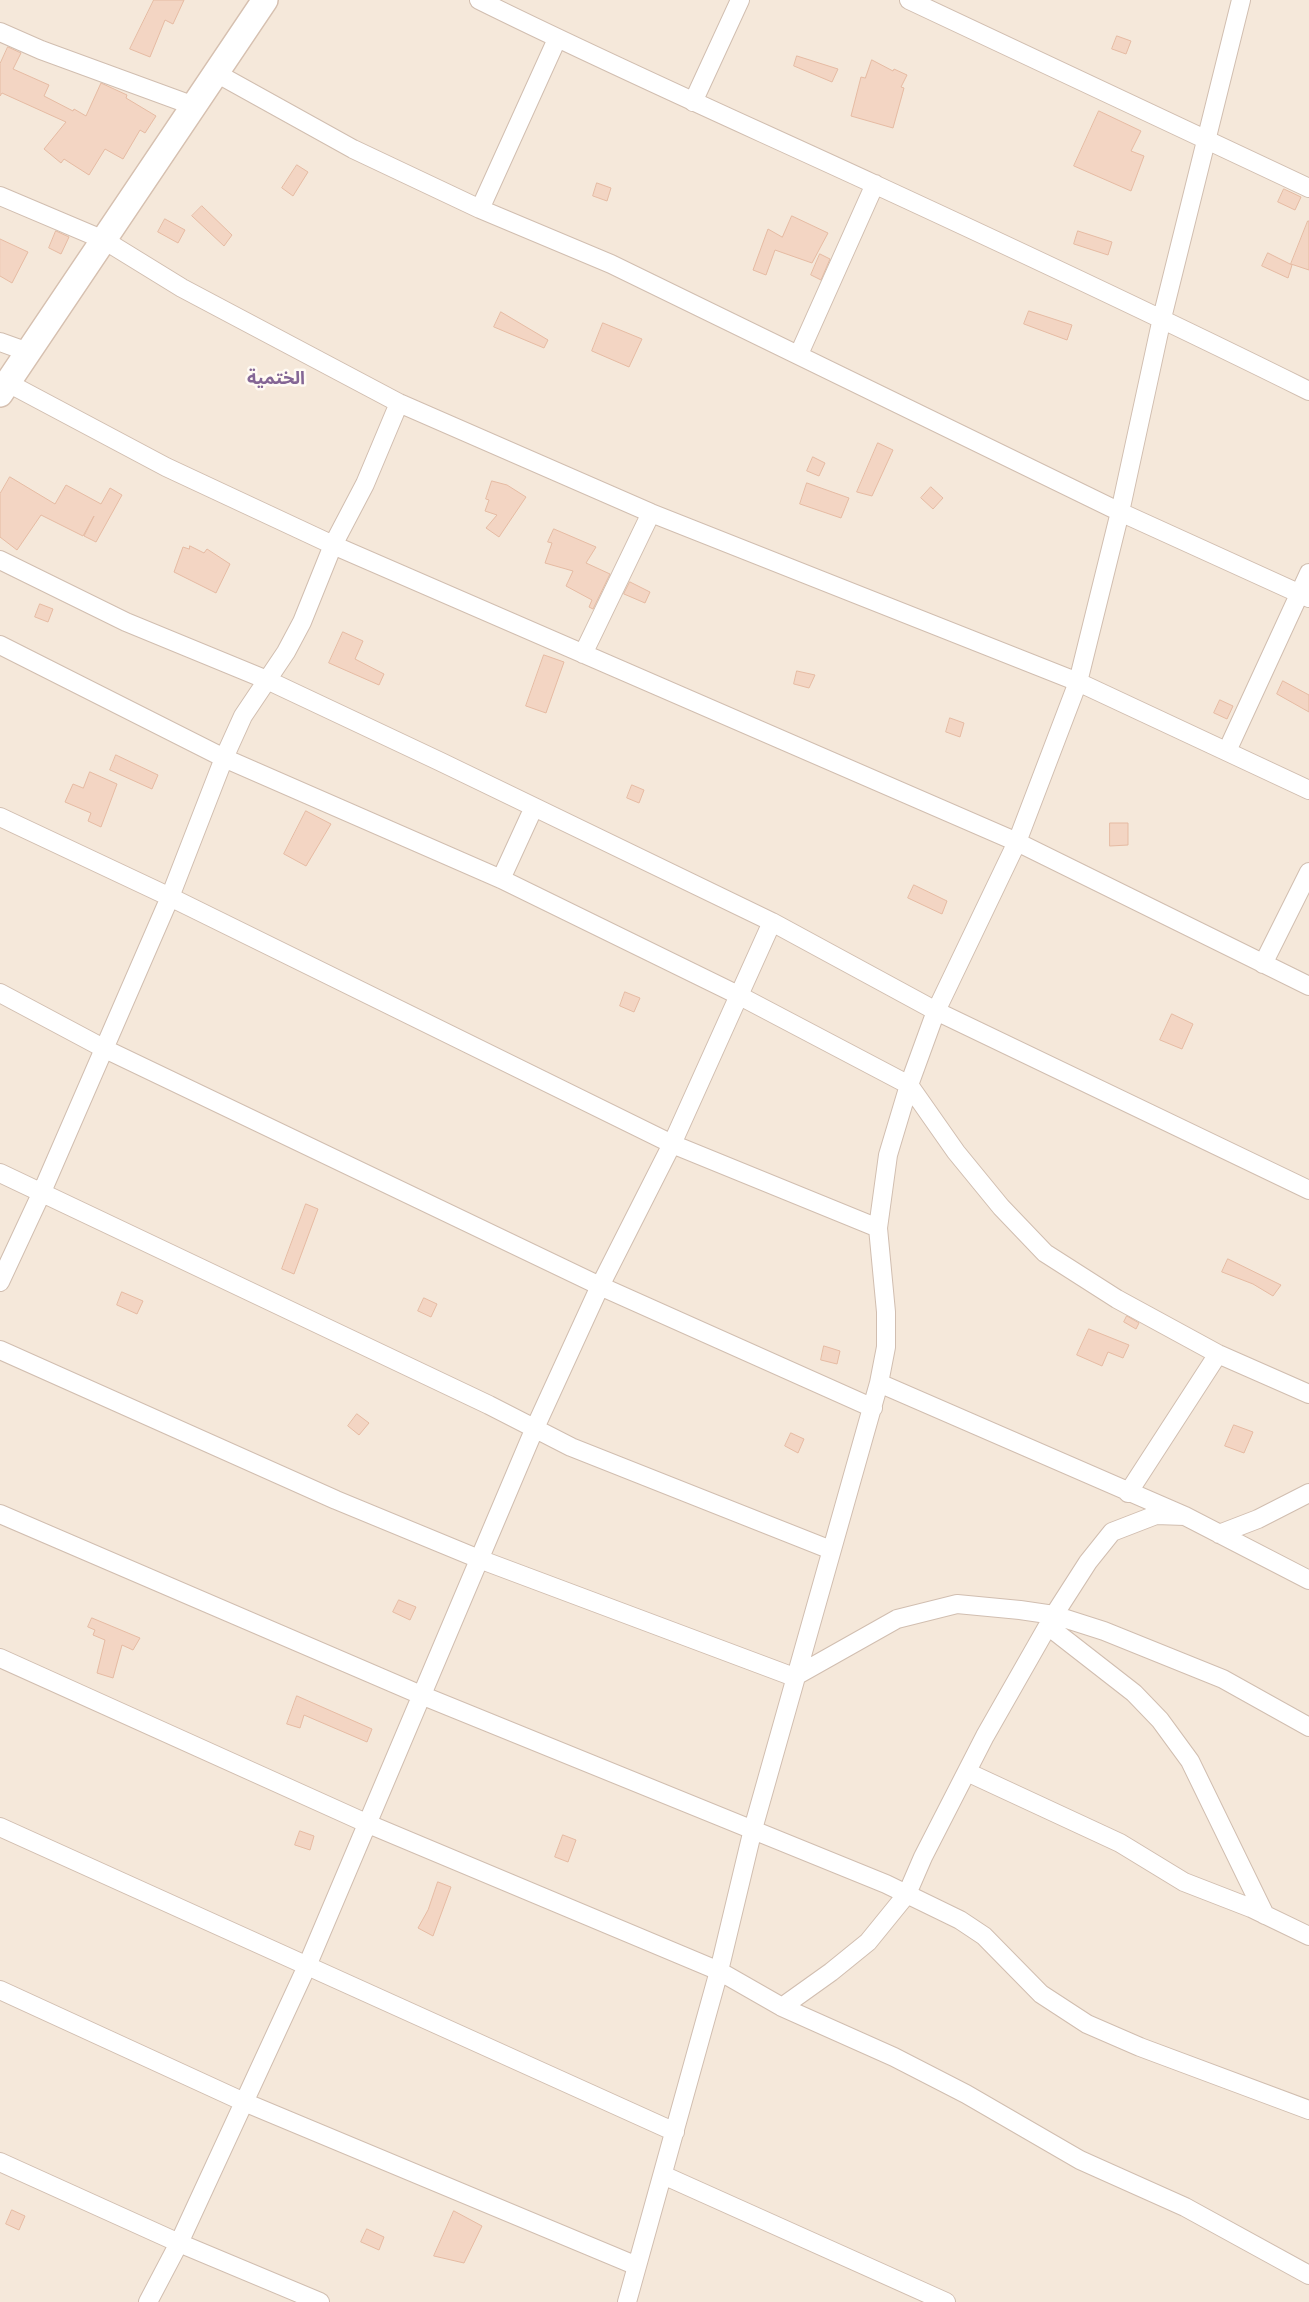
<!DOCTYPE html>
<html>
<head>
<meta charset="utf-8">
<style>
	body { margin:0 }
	canvas { display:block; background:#fdf6ec }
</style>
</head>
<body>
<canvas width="1309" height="2302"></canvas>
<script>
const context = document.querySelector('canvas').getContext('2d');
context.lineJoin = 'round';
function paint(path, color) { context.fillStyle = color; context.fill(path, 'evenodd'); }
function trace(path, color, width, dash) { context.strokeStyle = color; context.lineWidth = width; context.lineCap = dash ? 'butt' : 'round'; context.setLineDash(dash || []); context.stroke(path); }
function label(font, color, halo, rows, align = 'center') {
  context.font = font + ' "Fira Sans","Noto Sans Arabic",sans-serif'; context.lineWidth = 5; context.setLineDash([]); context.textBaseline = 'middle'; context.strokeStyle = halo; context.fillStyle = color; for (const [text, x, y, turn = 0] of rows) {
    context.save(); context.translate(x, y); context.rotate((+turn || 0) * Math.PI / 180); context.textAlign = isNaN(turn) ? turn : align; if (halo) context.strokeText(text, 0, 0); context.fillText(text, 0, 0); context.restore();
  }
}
paint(new Path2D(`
	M 0,0 L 1309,0 L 1309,2302 L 0,2302 Z`), '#f5e8da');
const building = new Path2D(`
	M 154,0 L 184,0 L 173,24 L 165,20 L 150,57 L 130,49 Z
	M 1117,36 L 1131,41 L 1126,54 L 1112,49 Z
	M 8,47 L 21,53 L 13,69 L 49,85 L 44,96 L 73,111 L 74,109 L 86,116 L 101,83 L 127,95 L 126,98 L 156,116 L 145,133 L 140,130 L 123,159 L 105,149 L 89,175 L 64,159 L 61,163 L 44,149 L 66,122 L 2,93 L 0,96 L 0,64 Z
	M 797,56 L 838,69 L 832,82 L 794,66 Z
	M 872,60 L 893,71 L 894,69 L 907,75 L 901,87 L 904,88 L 893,128 L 851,116 L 861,77 L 865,78 Z
	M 1099,111 L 1141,131 L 1131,151 L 1144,156 L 1131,191 L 1074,166 Z
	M 297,165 L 308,172 L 293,196 L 282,188 Z
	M 597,183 L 611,188 L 607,201 L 593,196 Z
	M 1284,189 L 1301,197 L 1295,210 L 1278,202 Z
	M 202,206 L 232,235 L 224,246 L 192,216 Z
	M 792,216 L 828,233 L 812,263 L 775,250 L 766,275 L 753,270 L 768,229 L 782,237 Z
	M 165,219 L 185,230 L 178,243 L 158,232 Z
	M 1308,221 L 1309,221 L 1309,270 L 1291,264 Z
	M 56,231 L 69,237 L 61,254 L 49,248 Z
	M 1078,231 L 1112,242 L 1108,255 L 1074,244 Z
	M 0,239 L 28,252 L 12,283 L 0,276 Z
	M 1268,253 L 1292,265 L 1288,278 L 1262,266 Z
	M 820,254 L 830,259 L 821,280 L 811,275 Z
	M 1029,311 L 1072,325 L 1067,340 L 1024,324 Z
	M 501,312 L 548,340 L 544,348 L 494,327 Z
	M 603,323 L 642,339 L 629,367 L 592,351 Z
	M 878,443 L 893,450 L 872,496 L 857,492 Z
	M 813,457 L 825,463 L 819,476 L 807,471 Z
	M 10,477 L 55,504 L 66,485 L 101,504 L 110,488 L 122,495 L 96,542 L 84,536 L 94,516 L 83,536 L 41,515 L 17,550 L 0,537 L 0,494 Z
	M 492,481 L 507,485 L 526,497 L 499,537 L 486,528 L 497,515 L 485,511 L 489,500 L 486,499 Z
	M 807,483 L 849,498 L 841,518 L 800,504 Z
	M 931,487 L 943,498 L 933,509 L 921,498 Z
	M 554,529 L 596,547 L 586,563 L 610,574 L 593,609 L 589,607 L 592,600 L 566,586 L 573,571 L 545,563 L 552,543 L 548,542 Z
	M 190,546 L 204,553 L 207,549 L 230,564 L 216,593 L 174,572 L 183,547 L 189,549 Z
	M 630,582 L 650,592 L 645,603 L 624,594 Z
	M 40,604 L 53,609 L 48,622 L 35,617 Z
	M 343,632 L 363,641 L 355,659 L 384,674 L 379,685 L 329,663 Z
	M 544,655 L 564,662 L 546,713 L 526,706 Z
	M 797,671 L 815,675 L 809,688 L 794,684 Z
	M 1283,681 L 1309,695 L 1309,712 L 1277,694 Z
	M 1220,700 L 1233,706 L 1227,719 L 1214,713 Z
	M 950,718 L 964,723 L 960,737 L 946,732 Z
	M 116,755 L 158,775 L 152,789 L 110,770 Z
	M 90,772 L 117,784 L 101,827 L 88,821 L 91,813 L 65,802 L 73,784 L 83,788 Z
	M 632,785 L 644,790 L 639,803 L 627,798 Z
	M 306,811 L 331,824 L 306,866 L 284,854 Z
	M 1110,823 L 1128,823 L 1128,845 L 1110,846 Z
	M 914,885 L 947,901 L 942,914 L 908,898 Z
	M 625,992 L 640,998 L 634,1012 L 620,1006 Z
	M 1172,1014 L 1193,1024 L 1182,1049 L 1160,1040 Z
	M 306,1204 L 318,1209 L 294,1274 L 282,1269 Z
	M 1228,1259 L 1281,1285 L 1273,1296 L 1253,1284 L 1222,1272 Z
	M 122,1292 L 143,1301 L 137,1314 L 117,1305 Z
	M 424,1298 L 437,1304 L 431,1317 L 418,1311 Z
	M 1127,1316 L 1139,1323 L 1136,1329 L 1124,1322 Z
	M 1089,1329 L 1129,1345 L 1123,1358 L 1108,1352 L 1102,1366 L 1077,1355 Z
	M 824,1346 L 840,1351 L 837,1364 L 821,1360 Z
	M 357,1414 L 369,1423 L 359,1435 L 348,1426 Z
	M 1234,1425 L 1253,1432 L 1244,1453 L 1225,1446 Z
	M 791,1433 L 804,1439 L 798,1453 L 785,1446 Z
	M 399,1600 L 416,1607 L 410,1620 L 393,1612 Z
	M 92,1618 L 140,1638 L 133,1650 L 122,1645 L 113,1678 L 97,1673 L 105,1640 L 93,1635 L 95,1630 L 88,1627 Z
	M 297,1696 L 372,1729 L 367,1742 L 304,1715 L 300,1728 L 287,1724 Z
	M 300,1831 L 314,1836 L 310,1850 L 295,1845 Z
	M 563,1835 L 576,1840 L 568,1862 L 555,1857 Z
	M 438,1882 L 451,1887 L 433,1936 L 418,1928 L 428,1910 Z
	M 12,2210 L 25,2216 L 19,2230 L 6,2224 Z
	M 454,2211 L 482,2226 L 464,2263 L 434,2256 Z
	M 367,2229 L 384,2237 L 379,2250 L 361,2242 Z`);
paint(building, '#f3d5c3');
trace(building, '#e6bba3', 1);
const street = new Path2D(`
	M 479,0 C 610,65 744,124 876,185 C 1021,252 1166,320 1309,391
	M 909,0 L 1309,188
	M 0,32 L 41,50 L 194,106
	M 216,73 L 353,149 L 480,209 L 611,264 L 1120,512 L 1309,598
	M 693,102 L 740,0
	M 0,196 L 104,240 L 182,288 L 399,403 L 651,513 L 1078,682 L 1309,790
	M 480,209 L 557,39
	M 0,342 L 28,352
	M 799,354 L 875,184
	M 8,383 L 166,467 L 333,545 L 1017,842 L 1309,986
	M 0,560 L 126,622 L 267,680 L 441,762 L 772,922 L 936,1011 L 1309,1190
	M 0,645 L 224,758 L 501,879 L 738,995 L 909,1085 L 956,1152 L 1001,1207 L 1045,1253 L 1117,1299 L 1218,1354 L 1309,1394
	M 583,654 L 651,513
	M 1227,751 L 1309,573
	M 0,817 L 170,897 L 672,1144 L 878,1228
	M 501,879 L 534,807
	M 1263,964 L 1309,872
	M 0,993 L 105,1049 L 600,1286 L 873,1408
	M 0,1173 L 489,1405 L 571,1447 L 831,1550
	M 0,1282 L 41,1194 L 170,897 L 224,758 L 243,716 L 286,652 L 302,622 L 333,545 L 365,484 L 399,403
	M 0,1350 L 336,1500 L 479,1559 L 794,1677 L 897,1619 L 957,1604 L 1020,1610 L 1054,1615 L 1104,1631 L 1223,1679 L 1309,1727
	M 879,1383 L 1185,1516 L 1309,1580
	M 1128,1493 L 1218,1354
	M 0,1514 L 421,1695 L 886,1884 L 960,1920 L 984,1936 L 1041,1994 L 1087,2024 L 1140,2047 L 1309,2110
	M 1219,1534 L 1258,1519 L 1309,1493
	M 1048,1626 L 1134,1693 L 1160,1720 L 1190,1761 L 1265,1915
	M 0,1658 L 366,1823 L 719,1971 L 782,2007 L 894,2057 L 966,2094 L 1080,2160 L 1185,2207 L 1309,2275
	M 967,1772 L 1120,1843 L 1184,1882 L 1251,1908 L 1309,1936
	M 0,1827 L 675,2132
	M 0,1990 L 244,2102 L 637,2266
	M 782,2007 L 831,1972 L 868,1942 L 907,1894 L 923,1857 L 985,1736 L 1054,1615 L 1088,1562 L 1112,1532 L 1156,1515 L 1185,1516
	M 0,2162 L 179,2243 L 320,2302
	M 663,2175 L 946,2302
	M 148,2302 L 179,2243 L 307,1966 L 534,1430 L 600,1286 L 672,1144 L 772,922
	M 627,2302 L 719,1971 L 753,1829 L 879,1383 L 886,1347 L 886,1312 L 878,1228 L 888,1155 L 909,1085 L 936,1011 L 1017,842 L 1078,682 L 1120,512 L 1162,318 L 1241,0`);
const secondary = new Path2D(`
	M 0,394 L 265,0`);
trace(street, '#d1beb0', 20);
trace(secondary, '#d6c0b0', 28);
trace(street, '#fff', 18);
trace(secondary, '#fff', 25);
label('bold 18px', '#846695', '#fffaf3', [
	["الختمية",276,379]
]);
</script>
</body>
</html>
